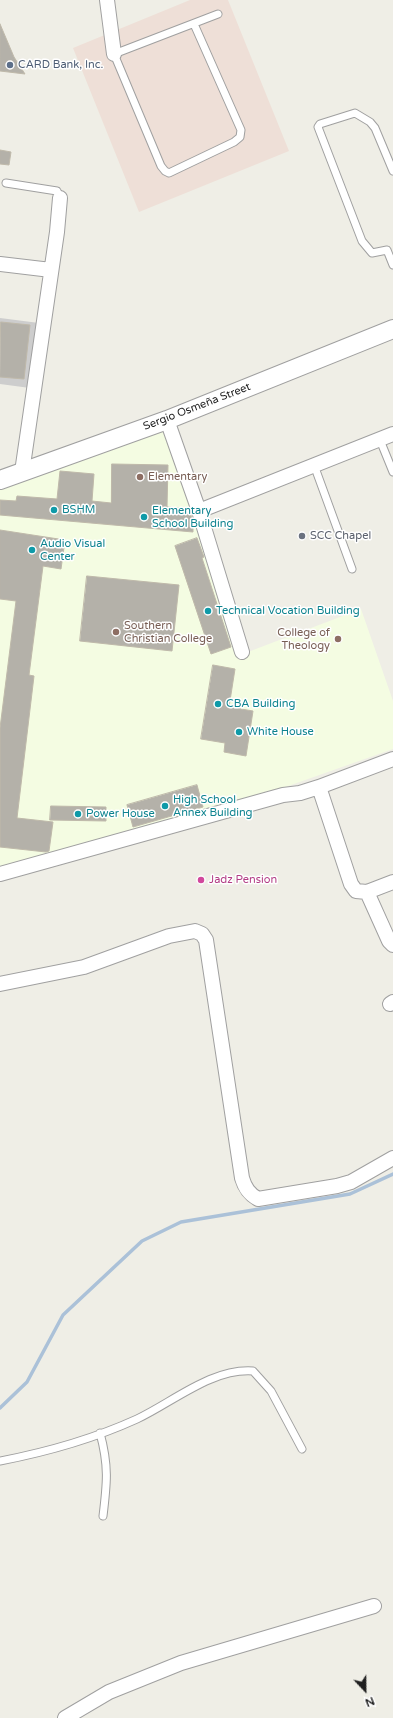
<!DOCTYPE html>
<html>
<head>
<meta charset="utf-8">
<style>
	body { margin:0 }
	#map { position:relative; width:393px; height:1718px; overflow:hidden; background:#efeee6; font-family:"Varela Round",sans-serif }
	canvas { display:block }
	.north { position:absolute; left:345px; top:1670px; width:40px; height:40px; -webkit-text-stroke:3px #fff; paint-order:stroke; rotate:158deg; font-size:11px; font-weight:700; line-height:16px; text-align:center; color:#1f1f1f }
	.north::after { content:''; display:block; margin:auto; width:14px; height:18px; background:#1f1f1f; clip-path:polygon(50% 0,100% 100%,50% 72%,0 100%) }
</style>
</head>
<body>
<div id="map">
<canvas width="393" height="1718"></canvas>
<div class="north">N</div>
</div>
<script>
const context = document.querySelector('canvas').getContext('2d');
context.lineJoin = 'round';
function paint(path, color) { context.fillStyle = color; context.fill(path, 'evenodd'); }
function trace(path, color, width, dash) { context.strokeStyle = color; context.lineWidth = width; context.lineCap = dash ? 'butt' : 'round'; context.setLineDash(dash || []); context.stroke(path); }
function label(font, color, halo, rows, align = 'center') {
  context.font = font + ' "Varela Round",sans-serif'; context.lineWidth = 3; context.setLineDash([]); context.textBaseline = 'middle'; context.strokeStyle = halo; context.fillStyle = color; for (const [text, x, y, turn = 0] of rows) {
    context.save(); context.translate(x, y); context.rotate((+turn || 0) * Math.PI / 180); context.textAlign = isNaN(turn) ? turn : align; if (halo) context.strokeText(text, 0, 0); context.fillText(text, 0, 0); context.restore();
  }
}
paint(new Path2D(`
	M 190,0 L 228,0 L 289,151 L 139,212 L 73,48 Z`), '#eedfd7');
paint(new Path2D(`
	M 165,431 L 240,655 L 361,609 L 393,701 L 393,749 L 277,790 L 0,867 L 0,490 Z`), '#f4fce2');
paint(new Path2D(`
	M 0,318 L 39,323 L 30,388 L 0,384 Z`), '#cdcdcd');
trace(new Path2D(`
	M 0,1408 L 27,1382 L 63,1315 L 142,1241 L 181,1222 L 350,1194 L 393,1174`), '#abc1d8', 3.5);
const building = new Path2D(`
	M 0,24 L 14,57 L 25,74 L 0,71 Z
	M 0,150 L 11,152 L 9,165 L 0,164 Z
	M 1,322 L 30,325 L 24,379 L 0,377 Z
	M 112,464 L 168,465 L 167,507 L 189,509 L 193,522 L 193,532 L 0,515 L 0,500 L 16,501 L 17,496 L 57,499 L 60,471 L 94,474 L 92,501 L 111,503 Z
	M 0,530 L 65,540 L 61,569 L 43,566 L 29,675 L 34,676 L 17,818 L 53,822 L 49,851 L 46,852 L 0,847 L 0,728 L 16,601 L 0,599 Z
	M 197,538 L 204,557 L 202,558 L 231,647 L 211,654 L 175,546 Z
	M 87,576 L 179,585 L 172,651 L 80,641 Z
	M 213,665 L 235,669 L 229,707 L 253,711 L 246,756 L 224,752 L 225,743 L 201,739 Z
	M 197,785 L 203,807 L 133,827 L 127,805 Z
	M 51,806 L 106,807 L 106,821 L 50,820 Z`);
paint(building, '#b4b1a9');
trace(building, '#bfb9aa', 1);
const service = new Path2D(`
	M 194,24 L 241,130 L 240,137 L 234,142 L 169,173 L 165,171 L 161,166 L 114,54 L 218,14
	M 393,171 L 375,128 L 370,122 L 355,113 L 320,124 L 318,127 L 362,241 L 372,253 L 387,250 L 393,265
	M 6,183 L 57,191 L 60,198
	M 380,440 L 393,472
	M 314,465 L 352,569
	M 100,1433 C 109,1466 107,1483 103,1516
	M 0,1461 C 47,1452 93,1439 137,1419 C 173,1402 212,1368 253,1371 L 271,1391 L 302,1449`);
const minor = new Path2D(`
	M 107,0 L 114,54
	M 0,264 L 51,270
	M 167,420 L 199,511 L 242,652
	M 22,472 L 57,232 L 60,198
	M 199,511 L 393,434
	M 319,787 L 351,884 L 356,891 L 367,892 L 393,882
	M 0,874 L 283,795 L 300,793 L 319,787 L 393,759
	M 367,892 L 389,941 L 393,945
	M 0,984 L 84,967 L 169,936 L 195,931 L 202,934 L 206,940 L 242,1178 C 245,1188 249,1194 258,1199 L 337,1186 L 351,1182 L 393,1158
	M 390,1004 L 393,1002
	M 65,1718 L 109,1692 L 181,1663 L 374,1606`);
const tertiary = new Path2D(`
	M 0,480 L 167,420 L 393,329`);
trace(service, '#a0a0a0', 9);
trace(minor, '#a0a0a0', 16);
trace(tertiary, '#a0a0a0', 20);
trace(service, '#fff', 7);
trace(minor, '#fff', 14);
trace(tertiary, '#fff', 18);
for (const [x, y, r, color] of [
	[10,65,4,"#5c6f8a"],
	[140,477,4,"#8d6e63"],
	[54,510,4,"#0f9aa8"],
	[144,517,4,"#0f9aa8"],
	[302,536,4,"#6b7280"],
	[32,550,4,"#0f9aa8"],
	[208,611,4,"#0f9aa8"],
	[116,632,4,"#8d6e63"],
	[338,639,4,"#8d6e63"],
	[218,704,4,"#0f9aa8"],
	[239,732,4,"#0f9aa8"],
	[165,806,4,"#0f9aa8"],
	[78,814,4,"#0f9aa8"],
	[201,880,4,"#d1479c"]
]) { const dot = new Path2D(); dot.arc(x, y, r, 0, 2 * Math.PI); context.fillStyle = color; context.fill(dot); trace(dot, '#fff', 1.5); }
label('11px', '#4e5e75', '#fff', [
	["CARD Bank, Inc.",18,65]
], 'left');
label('11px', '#1f1f1f', '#fff', [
	["Sergio Osmeña Street",197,407,-21]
]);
label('11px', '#785e54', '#fff', [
	["Elementary",148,477],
	["Southern",124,626],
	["Christian College",124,639],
	["College of",330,633,"right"],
	["Theology",330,646,"right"]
], 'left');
label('11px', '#0d838f', '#fff', [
	["BSHM",62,510],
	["Elementary",152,511],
	["School Building",152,524],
	["Audio Visual",40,544],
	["Center",40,557],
	["Technical Vocation Building",216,611],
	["CBA Building",226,704],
	["White House",247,732],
	["High School",173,800],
	["Annex Building",173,813],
	["Power House",86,814]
], 'left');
label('11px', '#5b616d', '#fff', [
	["SCC Chapel",310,536]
], 'left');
label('11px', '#b23c85', '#fff', [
	["Jadz Pension",209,880]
], 'left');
</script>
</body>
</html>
